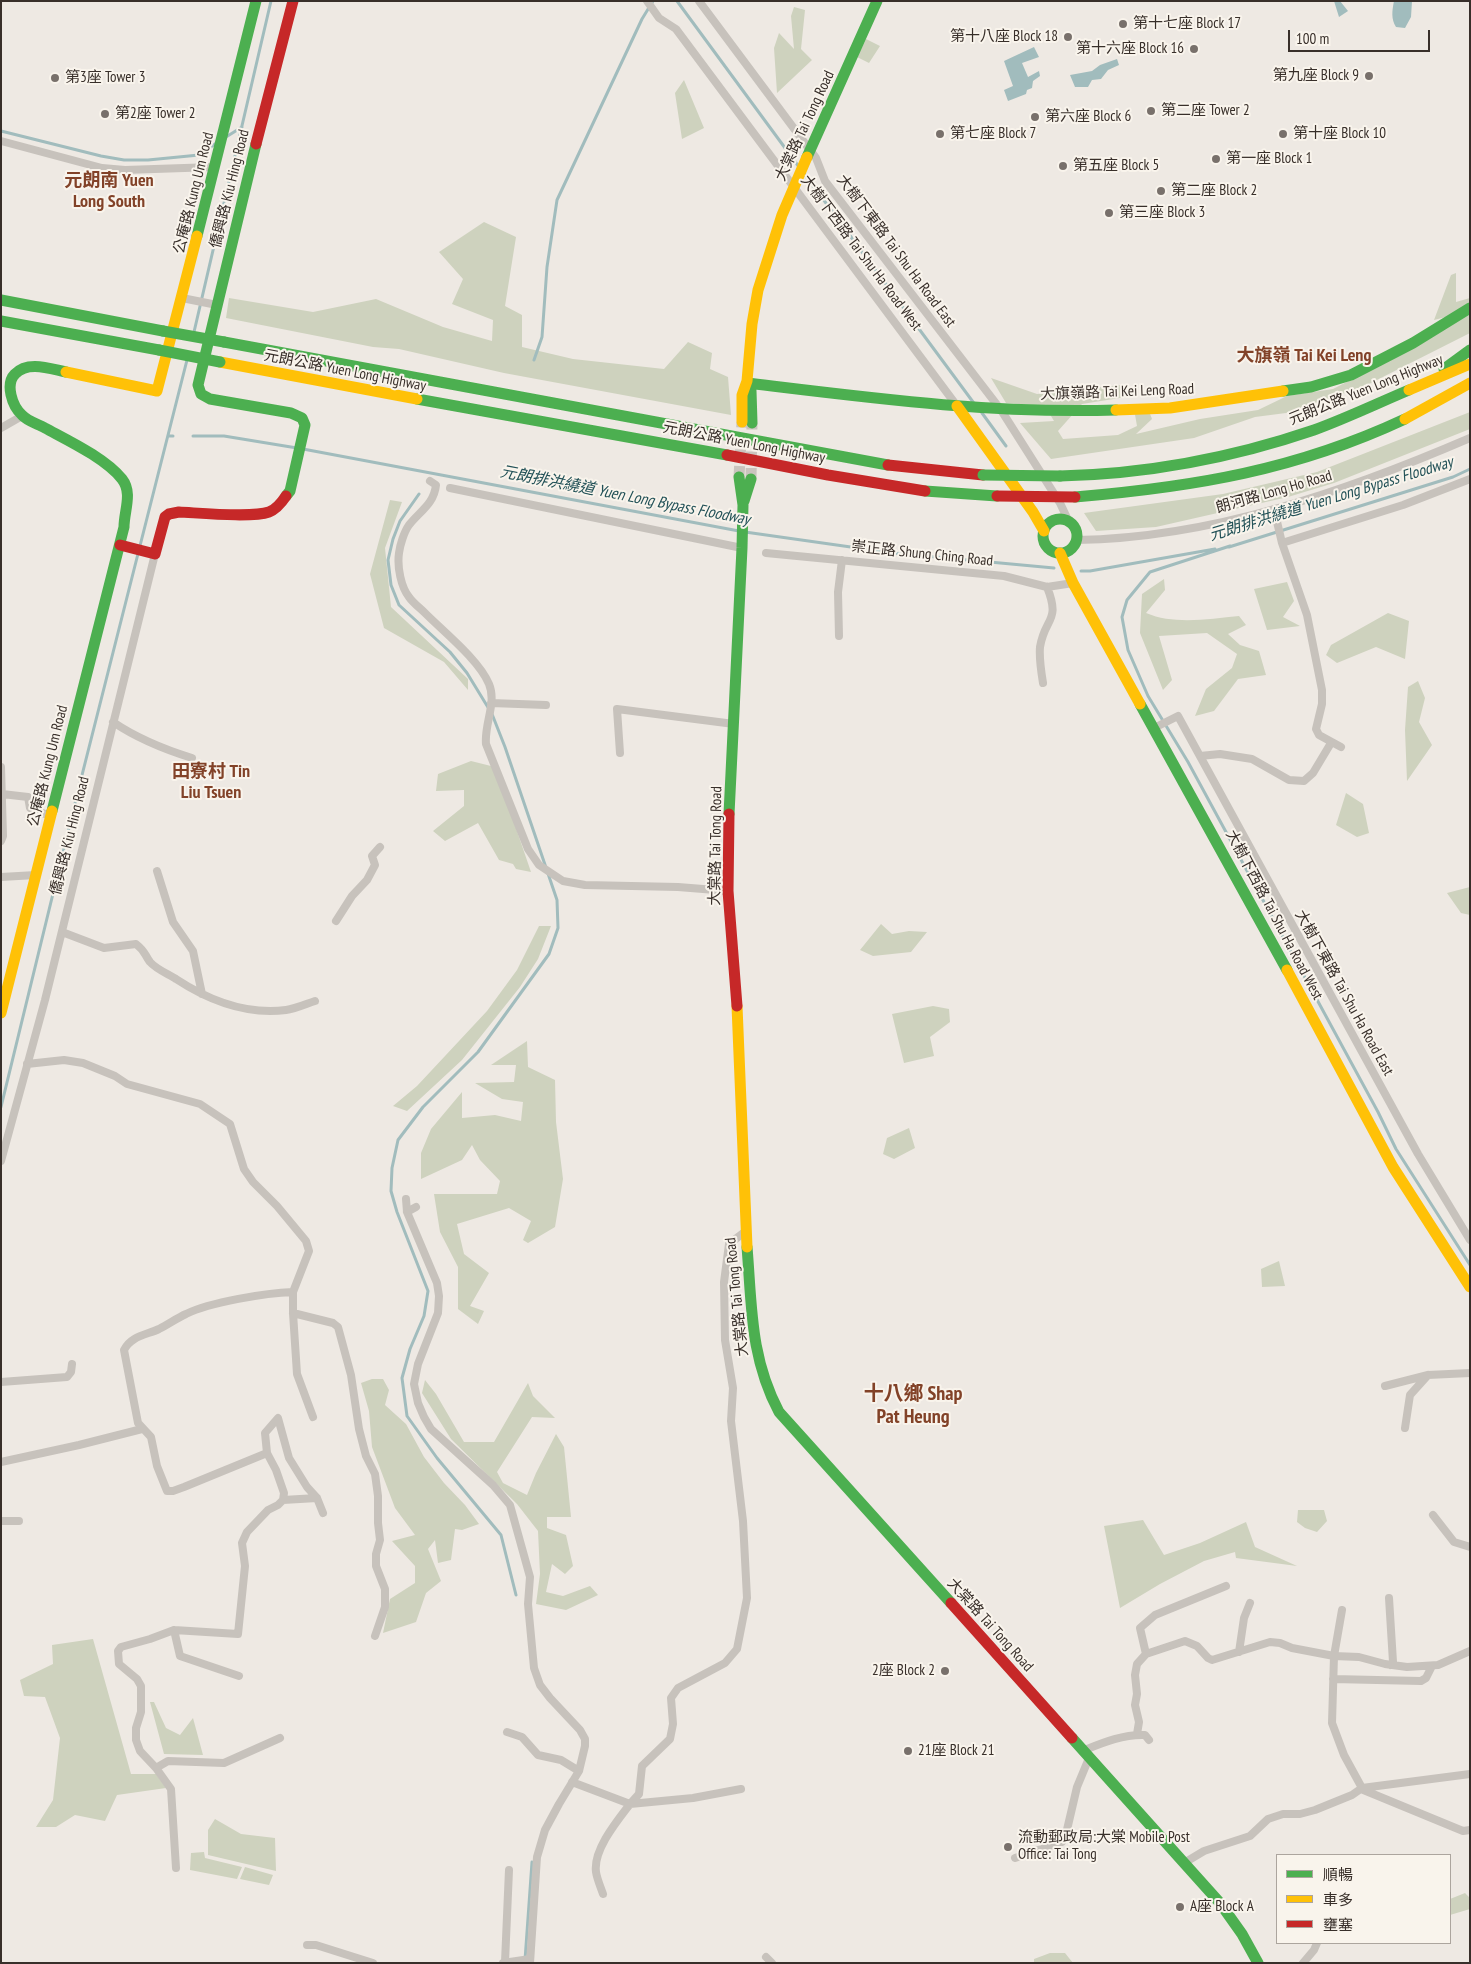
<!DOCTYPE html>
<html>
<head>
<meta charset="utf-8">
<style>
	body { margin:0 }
	#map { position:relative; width:1471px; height:1964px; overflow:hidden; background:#eee9e3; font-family:"PT Sans Narrow","Noto Sans TC",sans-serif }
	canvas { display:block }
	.frame { position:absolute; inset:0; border:2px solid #382f2a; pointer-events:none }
	.legend { position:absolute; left:1276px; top:1854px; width:175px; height:90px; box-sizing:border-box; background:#f9f4ec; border:1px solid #aca59e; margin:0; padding:6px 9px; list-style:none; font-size:15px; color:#382f2a }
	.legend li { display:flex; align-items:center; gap:10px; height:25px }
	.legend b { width:25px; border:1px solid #aca59e }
	.scale { position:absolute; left:1288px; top:30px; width:142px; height:22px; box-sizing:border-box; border:2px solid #382f2a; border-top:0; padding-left:6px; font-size:15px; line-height:18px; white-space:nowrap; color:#382f2a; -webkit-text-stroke:4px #f9f4ec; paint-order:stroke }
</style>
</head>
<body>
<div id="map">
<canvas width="1471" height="1964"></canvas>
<div class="frame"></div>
<ul class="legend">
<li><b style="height:6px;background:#4caf50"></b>順暢</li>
<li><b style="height:6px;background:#ffc107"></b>車多</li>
<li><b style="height:6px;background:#c62828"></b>壅塞</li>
</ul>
<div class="scale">100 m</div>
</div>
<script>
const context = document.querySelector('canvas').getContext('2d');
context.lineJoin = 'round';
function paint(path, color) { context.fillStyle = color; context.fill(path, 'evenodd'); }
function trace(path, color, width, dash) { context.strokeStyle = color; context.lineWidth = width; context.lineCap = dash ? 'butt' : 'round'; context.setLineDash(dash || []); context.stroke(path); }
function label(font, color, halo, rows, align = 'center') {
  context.font = font + ' "PT Sans Narrow","Noto Sans TC",sans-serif'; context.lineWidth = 4; context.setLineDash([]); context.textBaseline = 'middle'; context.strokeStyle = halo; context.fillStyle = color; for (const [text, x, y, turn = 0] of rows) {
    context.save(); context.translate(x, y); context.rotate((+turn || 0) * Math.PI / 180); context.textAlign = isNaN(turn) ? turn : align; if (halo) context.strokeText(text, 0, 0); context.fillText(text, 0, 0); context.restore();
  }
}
paint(new Path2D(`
	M 794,7 L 805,10 L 801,49 L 812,60 L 777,93 L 774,48 L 779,33 L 794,49 L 791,16 Z
	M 866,39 L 880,46 L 869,63 L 857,57 Z
	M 684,80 L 704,128 L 682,139 L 675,93 Z
	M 484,222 L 516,237 L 505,306 L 522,315 L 522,347 L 573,359 L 664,369 L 688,342 L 712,353 L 710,369 L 728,377 L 731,415 L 504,373 L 399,349 L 373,347 L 226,318 L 229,298 L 313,312 L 376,299 L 443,327 L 492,341 L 493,320 L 452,304 L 463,279 L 439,252 Z
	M 1456,273 L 1456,302 L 1470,298 L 1470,333 L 1363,387 L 1286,413 L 1255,417 L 1194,438 L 1051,459 L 1020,423 L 1054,421 L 1045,406 L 1006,403 L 991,378 L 1037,394 L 1121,385 L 1126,397 L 1082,404 L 1058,431 L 1063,439 L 1118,435 L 1137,426 L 1134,409 L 1147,406 L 1152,419 L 1136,434 L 1200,419 L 1258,410 L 1287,396 L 1333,389 L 1426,341 L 1446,317 L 1434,320 L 1451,275 Z
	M 1470,412 L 1470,429 L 1334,483 L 1288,497 L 1156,527 L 1096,531 L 1084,513 L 1223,494 L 1317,472 Z
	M 390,500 L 402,502 L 385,548 L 391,607 L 468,679 L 468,690 L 444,662 L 384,628 L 370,574 Z
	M 1164,579 L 1165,590 L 1146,613 C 1174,625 1209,619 1239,616 L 1246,625 L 1228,634 L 1240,645 L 1259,651 L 1266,675 L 1238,679 L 1214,711 L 1195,716 L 1206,689 L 1232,668 L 1237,654 L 1207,633 L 1159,636 L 1172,680 L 1163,690 L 1140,633 L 1142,594 Z
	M 1287,582 L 1294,601 L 1283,617 L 1300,626 L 1267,630 L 1254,589 Z
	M 1388,613 L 1409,621 L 1405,659 L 1376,647 L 1337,663 L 1326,655 L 1331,645 Z
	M 1418,681 L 1425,698 L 1419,722 L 1432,745 L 1407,781 L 1405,730 L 1408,687 Z
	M 471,761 L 495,767 L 531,872 L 516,869 L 513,864 L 499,860 L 478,823 L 445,841 L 433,831 L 464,806 L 464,790 L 436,791 L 438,774 Z
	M 1346,793 L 1363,804 L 1369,833 L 1357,837 L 1336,825 Z
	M 1470,887 L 1470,915 L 1461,913 L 1447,893 Z
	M 881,924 L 892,934 L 909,931 L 927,932 L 911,952 L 873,956 L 860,950 Z
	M 539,926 L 551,926 L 538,959 L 520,987 L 462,1060 L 407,1111 L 393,1106 L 417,1086 L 487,1011 L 517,970 Z
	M 933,1006 L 949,1009 L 950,1022 L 930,1037 L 934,1056 L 904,1063 L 892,1014 Z
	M 527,1041 L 528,1067 L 555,1080 L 556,1122 L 563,1179 L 555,1227 L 528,1243 L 523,1240 L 531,1221 L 509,1208 L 457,1224 L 464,1254 L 489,1273 L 470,1306 L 484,1311 L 478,1324 L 458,1309 L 458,1267 L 440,1232 L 434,1194 L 497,1194 L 500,1181 L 480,1160 L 472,1145 L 462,1160 L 421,1179 L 421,1153 L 431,1129 L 462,1092 L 462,1118 L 495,1115 L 521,1121 L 523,1102 L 502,1099 L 475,1083 L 514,1082 L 516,1065 L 491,1065 Z
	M 909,1128 L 915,1148 L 894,1159 L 883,1154 L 887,1138 Z
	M 1279,1261 L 1285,1286 L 1262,1287 L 1261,1269 Z
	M 372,1379 L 383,1379 L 389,1390 L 385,1405 L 406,1424 L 424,1457 L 444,1483 L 465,1505 L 479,1524 L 462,1530 L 455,1529 L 451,1560 L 438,1563 L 435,1540 L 428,1549 L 441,1581 L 426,1593 L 416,1622 L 383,1633 L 390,1599 L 415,1583 L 415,1566 L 392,1541 L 415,1535 L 395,1508 L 372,1447 L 369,1411 L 361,1383 Z
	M 425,1380 L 436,1394 L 464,1442 L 494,1442 L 528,1383 L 533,1396 L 555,1418 L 532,1417 L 497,1472 L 503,1483 L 527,1495 L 536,1473 L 556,1434 L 564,1447 L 571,1517 L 547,1517 L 547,1528 L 566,1535 L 573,1566 L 565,1574 L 552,1564 L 546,1592 L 563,1596 L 590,1586 L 598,1595 L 566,1610 L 536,1604 L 540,1574 L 538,1531 L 517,1504 L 451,1439 L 422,1393 Z
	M 1298,1510 L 1324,1510 L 1327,1521 L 1317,1532 L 1305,1528 L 1297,1522 Z
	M 1143,1520 L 1164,1555 L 1200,1543 L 1246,1522 L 1255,1547 L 1297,1566 L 1236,1558 L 1235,1552 L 1204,1561 L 1160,1584 L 1120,1608 L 1104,1526 Z
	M 93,1639 L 131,1774 L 156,1774 L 166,1788 L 117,1795 L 105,1821 L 75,1815 L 56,1827 L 36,1827 L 53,1800 L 60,1738 L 45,1697 L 24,1696 L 20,1680 L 53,1664 L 52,1645 Z
	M 150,1702 L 154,1702 L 166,1728 L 180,1735 L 193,1718 L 203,1755 L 164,1754 Z
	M 215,1819 L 241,1834 L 275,1838 L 276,1871 L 208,1855 L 208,1830 Z
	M 204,1852 L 205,1858 L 242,1867 L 237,1879 L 190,1870 L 191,1853 Z
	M 245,1867 L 273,1875 L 269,1885 L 240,1879 Z
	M 1465,1893 L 1470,1898 L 1470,1909 L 1450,1915 L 1450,1899 Z
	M 1050,1953 L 1065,1953 L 1073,1963 L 1034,1963 L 1034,1959 Z`), '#ced2be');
paint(new Path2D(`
	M 1334,1 L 1340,1 L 1348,11 L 1339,17 Z
	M 1394,1 L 1412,1 L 1411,17 L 1405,28 L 1396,27 C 1391,19 1392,11 1394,1 Z
	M 1034,47 L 1039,57 L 1022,63 L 1028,77 L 1039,71 L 1040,76 L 1033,81 L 1032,88 L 1027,90 L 1026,94 L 1008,101 L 1004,90 L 1013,86 L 1004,61 Z
	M 1117,59 L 1119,65 L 1108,70 L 1101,79 L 1092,80 L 1088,87 L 1075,87 L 1070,75 L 1092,71 L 1100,65 Z`), '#a1bcbd');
trace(new Path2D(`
	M 677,1 L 799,167
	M 1,131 L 101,156 L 124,160 L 148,160 L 199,155 L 218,142
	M 226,137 L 242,127
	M 803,172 L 976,406
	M 194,332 L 271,1
	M 534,360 L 542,337 L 547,267 L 557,200 L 642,19 L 653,1
	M 982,413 L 1006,446
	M 168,436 L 173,436
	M 193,436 L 224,436 L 297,448
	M 303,449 L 739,531
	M 419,494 L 400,521 L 393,539 L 388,560 L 391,585 L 399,605 L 450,652 L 467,673 L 489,709
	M 745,532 L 893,553 L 1054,568
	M 1230,546 L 1150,572 L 1127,600 L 1122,617 L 1128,650 L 1148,696 L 1188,762 L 1378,1112 L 1396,1149 L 1470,1265
	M 1229,547 L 1453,477 L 1470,469
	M 1081,571 L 1090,571 L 1215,549
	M 492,714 L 505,747 L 557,900 L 558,928 L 549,954 L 478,1052 L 423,1107 L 398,1140 L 392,1168 L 391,1191 L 397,1212 L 428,1291 L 424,1316 L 410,1349 L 402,1378 L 407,1416 L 437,1458 L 501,1535 L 516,1595
	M 1,1107 L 79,787 L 187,360
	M 525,1960 L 532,1862`), '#a1bcbd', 3);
trace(new Path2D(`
	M 739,477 L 742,422
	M 751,479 L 752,423`), '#cac4be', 11, [11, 5.5]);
trace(new Path2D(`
	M 647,1 L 659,18 L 676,29 L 957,406
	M 699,1 L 810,150 L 816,158 L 825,181 L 1001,410 L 1060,503 L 1068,520
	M 1,141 L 102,168 L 125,170 L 214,167
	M 182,298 L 217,305
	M 1,428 L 22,416
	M 430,481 L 436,485 C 434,504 420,511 409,525 C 404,532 400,545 399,553 C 397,567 401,587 409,597 C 413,603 420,608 425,613 C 444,632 479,660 489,684 C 497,703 484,724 486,744 L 528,849 L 539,865 L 563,881 L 585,885 L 678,887 L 728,891
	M 450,488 L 742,548
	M 1274,509 L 1282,543 L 1307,615 L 1322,690 L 1322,704 L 1316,729 L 1319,735 L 1341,747
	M 1077,540 C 1212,538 1347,491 1470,438
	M 1282,543 L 1403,505 L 1470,479
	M 766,553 L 1004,576 L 1047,587 L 1073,583
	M 839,636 L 838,592 L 842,560
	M 1043,683 C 1041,671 1039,659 1040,647 C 1045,617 1061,622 1047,587
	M 491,703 L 546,705
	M 113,722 C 138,739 163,749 192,758
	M 1154,728 L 1178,716 L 1418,1154 L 1470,1240
	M 620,753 L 617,709 L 734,724
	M 1200,756 L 1220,754 L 1252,759 L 1289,780 L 1304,781 L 1313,773 L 1331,743
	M 1,767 L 3,836 L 1,841
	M 2,794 L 28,797 L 30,808 L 50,816
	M 157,871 L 173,922 L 193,951 L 202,994
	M 1,877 L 36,875
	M 336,921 L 352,896 L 367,880 L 375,865 L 372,856 L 380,847
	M 62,932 L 104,948 L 136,944 C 146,952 144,954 150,962 C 156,969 168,974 176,979 C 208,1000 246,1015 286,1010 C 295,1009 306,1004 315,1001
	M 27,1064 L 64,1060 L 83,1063 L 115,1076 L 127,1084 L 200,1104 L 230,1124 L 244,1169 L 253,1182 L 277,1206 L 306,1241 L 309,1251 L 293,1292 L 293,1313 L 297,1374 L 313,1417
	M 1,1161 L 45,1000 L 155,554
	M 406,1199 L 407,1212 L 437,1283 L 439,1296 L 438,1313 L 418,1364 L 414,1384 L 418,1403 L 424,1417 L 431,1429 L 493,1485 L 510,1505 L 530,1577 L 528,1604 L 534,1668 L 540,1685 L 550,1698 L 580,1730 L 585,1739 L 585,1746 L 579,1771 L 559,1804 L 545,1830 L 537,1857 L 530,1963
	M 407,1212 L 416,1207
	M 293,1313 L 333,1323 L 338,1327 L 351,1375 L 359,1429 L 366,1456 L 375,1474 L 378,1496 L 378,1523 L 380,1540 L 376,1554 L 376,1566 L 385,1589 L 385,1607 L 375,1636
	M 1,1382 L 67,1377 L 71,1372 L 72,1364
	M 1385,1386 L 1428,1375 L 1470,1373
	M 1405,1428 L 1410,1395 L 1428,1375
	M 267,1453 L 184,1487 L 173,1491 L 167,1491 L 157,1466 L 151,1437 L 138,1423 L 124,1350 C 131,1336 146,1335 159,1329 C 169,1324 177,1318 186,1314 C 210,1302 266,1293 293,1292
	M 1,1462 L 79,1445 L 142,1429
	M 283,1500 L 317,1498
	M 1433,1515 L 1454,1542 L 1470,1547
	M 1,1521 L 19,1521
	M 1389,1598 L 1393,1662 L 1390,1665
	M 1342,1610 L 1334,1656 L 1332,1723 L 1344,1755 L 1362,1788
	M 174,1630 L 180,1656 L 239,1676
	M 1239,1652 L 1244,1618 L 1250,1603
	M 1146,1654 L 1140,1628 L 1155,1615 L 1226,1586
	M 1333,1679 L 1421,1681 L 1426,1678 L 1432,1666
	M 507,1732 L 522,1737 L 538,1755 L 561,1760 L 579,1771
	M 1137,1734 L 1139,1722 L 1135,1705 L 1137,1694 L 1135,1675 L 1137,1664 L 1146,1654 L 1185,1641 L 1197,1646 L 1208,1658 L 1212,1660 L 1270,1642 L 1280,1643 L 1292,1648 L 1334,1656 L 1359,1657 L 1385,1664 L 1407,1667 L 1438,1665 L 1470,1651
	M 1082,1751 C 1102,1743 1123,1734 1145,1735 L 1149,1740
	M 156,1768 L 168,1761 L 224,1763 L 280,1738
	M 572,1782 L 630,1804 L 639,1794 L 642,1766 L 670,1739 L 673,1724 L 671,1698 L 678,1688 L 725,1663 L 737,1649 L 747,1598 L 743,1521 L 731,1421 L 733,1388 L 725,1340 L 724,1282 L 729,1244 L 746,1231
	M 1361,1789 L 1463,1831 L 1470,1830
	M 1015,1858 L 1062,1842 L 1066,1834 L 1077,1787 L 1089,1758
	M 1184,1863 L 1204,1851 L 1250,1836 L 1268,1819 L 1283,1814 L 1300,1814 L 1315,1810 L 1352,1795 L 1362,1788 L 1470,1774
	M 176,1868 L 171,1789 L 156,1768 L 140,1751 L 136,1740 L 136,1728 L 141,1712 L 141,1686 L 137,1679 L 119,1664 L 118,1651 L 121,1647 L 150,1639 L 174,1630 L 238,1634 L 245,1566 L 242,1543 L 247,1532 L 268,1510 L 278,1505 L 283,1500 L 284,1493 L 276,1470 L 267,1453 L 265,1433 L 278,1418 L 289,1458 L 307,1487 L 317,1498 L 323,1513
	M 603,1894 C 601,1888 597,1879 596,1872 C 593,1850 617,1821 630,1804 L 693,1798 L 741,1789
	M 307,1945 L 316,1945 L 373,1963
	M 766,1957 L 772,1963
	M 505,1962 L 509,1870
	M 503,1963 L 530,1959
	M 1303,1963 L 1314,1950 L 1317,1943`), '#c7c2bc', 8);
trace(new Path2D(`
	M 256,144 L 198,385 L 201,394 L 210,399 L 291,413 L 302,418 L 305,425 L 290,491 L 286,496
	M 807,157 L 877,1
	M 197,236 L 256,1
	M 1,300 L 163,331
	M 1,321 L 159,350
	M 224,342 L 888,465
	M 1444,369 L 1470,350
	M 747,383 C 871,398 991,414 1116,410
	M 747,383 L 751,391 L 752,423
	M 1283,391 L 1311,387 L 1351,375 L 1413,343 L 1470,308
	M 417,399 L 727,455
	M 1060,476 C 1147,474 1232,458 1314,430 C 1347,418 1378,403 1409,390
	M 925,491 L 997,496
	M 1075,497 C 1194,487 1296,470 1405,419
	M 744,501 L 751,479
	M1043 536a17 17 0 1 1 34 0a17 17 0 1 1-34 0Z
	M 1140,704 L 1287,970
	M 52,811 L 124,527 C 124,511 133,493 122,479 C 105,458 69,441 45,428 C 38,424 27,421 22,415 C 12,406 5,384 15,374 C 28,360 51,369 66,372
	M 729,814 L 742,548 L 743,505 L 739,477
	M 747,1247 C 752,1307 750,1357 779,1412 L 951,1603
	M 1072,1738 L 1220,1903 L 1242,1934 L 1258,1963`), '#4caf50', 11);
trace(new Path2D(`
	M 220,362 L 417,399
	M 66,372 L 157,391 L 197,236
	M 1409,390 L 1470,364
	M 957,406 L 1033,512 L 1044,531
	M 1116,410 L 1170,408 L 1283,391
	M 1405,419 L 1470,383
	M 742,422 L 742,395 L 747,381 L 752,324 L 758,290 L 782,215 L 807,157
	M 1060,553 L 1073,583 L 1140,704
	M 1287,970 L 1393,1167 L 1470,1287
	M 737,1006 L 747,1247
	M 1,1013 L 52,811`), '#ffc107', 11);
trace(new Path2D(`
	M 256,144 L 293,1
	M 727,455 L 828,475 L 925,491
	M 888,465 L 983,475
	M 120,545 L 155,554 L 165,517 L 169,514 L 179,512 C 200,513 252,518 269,512 C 277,509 282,502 286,496
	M 729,814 L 728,891 L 737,1006
	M 951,1603 L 1072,1738`), '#c62828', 11);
trace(new Path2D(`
	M 163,331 L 224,342
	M 159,350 L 220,362
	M 983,475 L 1060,476`), '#4caf50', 11);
trace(new Path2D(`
	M 997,496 L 1075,497`), '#c62828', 11);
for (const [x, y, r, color] of [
	[1123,24,5,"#78706b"],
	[1068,37,5,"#78706b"],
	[1194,49,5,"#78706b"],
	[1369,76,5,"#78706b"],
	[55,78,5,"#78706b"],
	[1151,111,5,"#78706b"],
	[105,114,5,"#78706b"],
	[1035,117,5,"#78706b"],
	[940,134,5,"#78706b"],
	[1283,134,5,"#78706b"],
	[1216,159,5,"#78706b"],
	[1063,166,5,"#78706b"],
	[1161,191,5,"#78706b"],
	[1109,213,5,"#78706b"],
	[945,1671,5,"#78706b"],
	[908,1751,5,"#78706b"],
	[1008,1847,5,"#78706b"],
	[1180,1907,5,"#78706b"]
]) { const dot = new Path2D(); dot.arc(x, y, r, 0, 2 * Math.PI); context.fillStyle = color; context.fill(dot); trace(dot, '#f9f4ec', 2); }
label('15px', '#382f2a', '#f9f4ec', [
	["第十七座 Block 17",1133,24],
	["第十八座 Block 18",1058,37,"right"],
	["第十六座 Block 16",1184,49,"right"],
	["第九座 Block 9",1359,76,"right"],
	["第3座 Tower 3",65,78],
	["第二座 Tower 2",1161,111],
	["第2座 Tower 2",115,114],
	["第六座 Block 6",1045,117],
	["第七座 Block 7",950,134],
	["第十座 Block 10",1293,134],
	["第一座 Block 1",1226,159],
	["第五座 Block 5",1073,166],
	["第二座 Block 2",1171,191],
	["第三座 Block 3",1119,213],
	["2座 Block 2",935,1671,"right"],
	["21座 Block 21",918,1751],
	["流動郵政局:大棠 Mobile Post",1018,1838],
	["Office: Tai Tong",1018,1855],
	["A座 Block A",1190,1907]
], 'left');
label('15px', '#382f2a', '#f9f4ec', [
	["大棠路 Tai Tong Road",805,126,-65],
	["僑興路 Kiu Hing Road",230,189,-76],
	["公庵路 Kung Um Road",194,193,-76],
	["大樹下東路 Tai Shu Ha Road East",896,251,53],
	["大樹下西路 Tai Shu Ha Road West",861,253,53],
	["元朗公路 Yuen Long Highway",345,371,11],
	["元朗公路 Yuen Long Highway",1366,390,-22],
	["大旗嶺路 Tai Kei Leng Road",1117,392,-2],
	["元朗公路 Yuen Long Highway",744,443,11],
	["朗河路 Long Ho Road",1274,492,-16],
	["崇正路 Shung Ching Road",922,554,6],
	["公庵路 Kung Um Road",48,766,-76],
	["僑興路 Kiu Hing Road",70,836,-76],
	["大棠路 Tai Tong Road",716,846,-89],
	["大樹下西路 Tai Shu Ha Road West",1274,915,62],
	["大樹下東路 Tai Shu Ha Road East",1344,993,61],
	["大棠路 Tai Tong Road",737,1297,-96],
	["大棠路 Tai Tong Road",990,1625,48]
]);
label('italic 16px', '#225157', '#f9f4ec', [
	["元朗排洪繞道 Yuen Long Bypass Floodway",625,496,11],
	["元朗排洪繞道 Yuen Long Bypass Floodway",1331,499,-17]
]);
label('bold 18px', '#824228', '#f9f4ec', [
	["元朗南 Yuen",109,181],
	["Long South",109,202],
	["大旗嶺 Tai Kei Leng",1304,356],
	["田寮村 Tin",211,772],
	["Liu Tsuen",211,793]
]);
label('bold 20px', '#824228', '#f9f4ec', [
	["十八鄉 Shap",913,1394],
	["Pat Heung",913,1417]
]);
</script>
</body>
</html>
